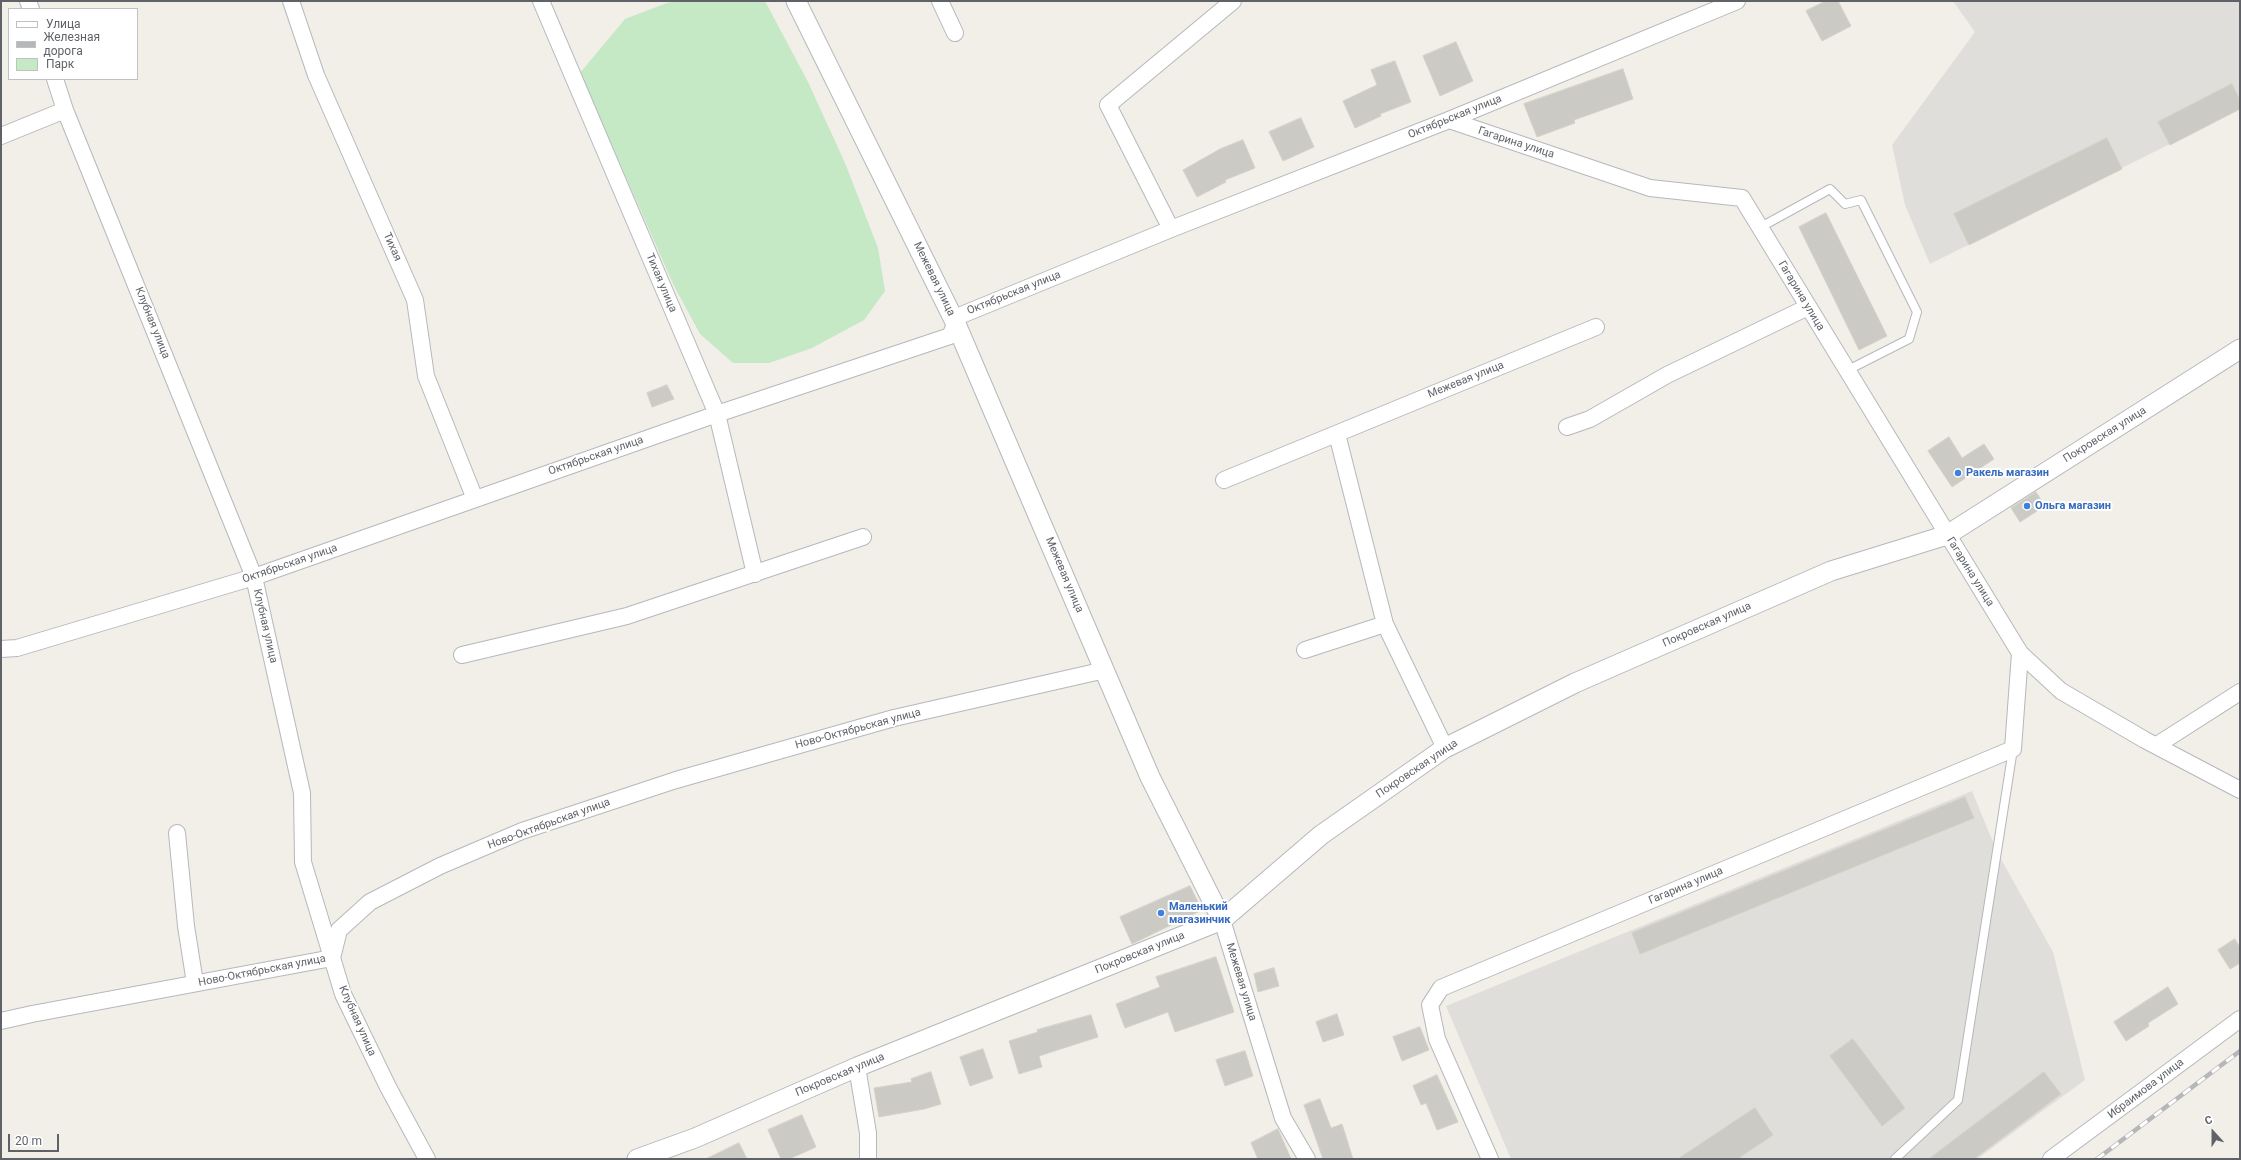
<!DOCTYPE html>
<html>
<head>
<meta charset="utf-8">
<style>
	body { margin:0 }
	#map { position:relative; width:2241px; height:1160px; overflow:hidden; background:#f1efe8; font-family:Roboto,sans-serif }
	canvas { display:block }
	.frame { position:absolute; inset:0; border:2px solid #5f6368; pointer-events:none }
	.legend { position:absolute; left:8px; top:8px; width:130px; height:72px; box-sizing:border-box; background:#fff; border:1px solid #bfc1c3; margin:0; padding:5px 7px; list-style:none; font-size:12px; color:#5f6368 }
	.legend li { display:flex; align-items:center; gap:8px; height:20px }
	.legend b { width:20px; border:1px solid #bfc1c3 }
	.north { position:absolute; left:2193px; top:1112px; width:40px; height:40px; -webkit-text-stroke:3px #fff; paint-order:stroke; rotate:339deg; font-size:11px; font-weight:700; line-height:16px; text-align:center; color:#5f6368 }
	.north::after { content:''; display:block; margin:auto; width:14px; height:18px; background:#5f6368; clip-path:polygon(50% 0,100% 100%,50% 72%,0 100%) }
	.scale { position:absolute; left:8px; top:1134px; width:51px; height:18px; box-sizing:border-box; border:2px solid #5f6368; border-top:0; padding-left:5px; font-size:12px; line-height:14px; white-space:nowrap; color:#5f6368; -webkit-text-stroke:3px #fff; paint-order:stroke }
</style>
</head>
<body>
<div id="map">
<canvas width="2241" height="1160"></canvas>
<div class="frame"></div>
<ul class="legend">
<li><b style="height:5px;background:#fff"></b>Улица</li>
<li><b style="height:5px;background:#b6b7b8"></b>Железная дорога</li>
<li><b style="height:11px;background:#c5e8c5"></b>Парк</li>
</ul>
<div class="north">С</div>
<div class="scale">20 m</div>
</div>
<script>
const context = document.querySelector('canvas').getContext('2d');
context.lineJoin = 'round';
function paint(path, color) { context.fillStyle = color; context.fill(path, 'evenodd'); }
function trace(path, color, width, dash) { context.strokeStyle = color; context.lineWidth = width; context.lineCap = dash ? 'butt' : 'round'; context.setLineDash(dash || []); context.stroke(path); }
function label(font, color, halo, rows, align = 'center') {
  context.font = font + ' Roboto,sans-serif'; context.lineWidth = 4; context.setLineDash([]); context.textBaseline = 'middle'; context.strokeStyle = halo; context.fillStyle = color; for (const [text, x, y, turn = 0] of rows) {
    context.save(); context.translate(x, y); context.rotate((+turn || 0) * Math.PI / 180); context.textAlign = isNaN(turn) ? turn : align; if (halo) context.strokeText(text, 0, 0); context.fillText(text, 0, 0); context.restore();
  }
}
paint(new Path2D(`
	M 1953,1 L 2240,1 L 2240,109 L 1930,264 L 1905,205 L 1892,145 L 1975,32 Z
	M 1972,791 L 1997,852 L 2053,952 L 2085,1080 L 1977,1159 L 1511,1159 L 1446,1006 Z`), '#e0deda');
paint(new Path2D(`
	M 678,1 L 765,1 L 808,82 L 845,163 L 878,248 L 885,291 L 864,320 L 812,348 L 769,363 L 733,363 L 700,334 L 674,286 L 580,73 L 625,19 L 667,3 Z`), '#c5e8c5');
const building = new Path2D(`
	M 1826,1 L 1838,1 L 1851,26 L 1822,41 L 1806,11 Z
	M 1456,42 L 1473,81 L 1440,96 L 1423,56 Z
	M 1395,61 L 1411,102 L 1380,114 L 1381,116 L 1355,128 L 1343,101 L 1377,85 L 1371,70 Z
	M 1623,69 L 1633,99 L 1574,120 L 1575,123 L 1537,137 L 1524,104 Z
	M 2232,84 L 2240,100 L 2240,109 L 2170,145 L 2158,122 Z
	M 1301,118 L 1314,147 L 1283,161 L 1269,132 Z
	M 2107,138 L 2122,169 L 1969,245 L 1954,214 Z
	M 1243,140 L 1255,168 L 1225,180 L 1226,182 L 1197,197 L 1183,170 L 1220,149 Z
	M 1826,213 L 1887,336 L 1859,350 L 1799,227 Z
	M 667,385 L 674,399 L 652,407 L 647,393 Z
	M 1949,437 L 1962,458 L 1984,444 L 1994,459 L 1952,487 L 1928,451 Z
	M 2036,492 L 2045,506 L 2020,522 L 2011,508 Z
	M 1965,797 L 1974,818 L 1640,954 L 1632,933 Z
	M 1190,886 L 1202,910 L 1132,944 L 1120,917 Z
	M 2235,939 L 2240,948 L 2240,963 L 2230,969 L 2218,950 Z
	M 1216,957 L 1234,1012 L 1175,1032 L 1168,1012 L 1125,1028 L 1116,1004 L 1160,987 L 1156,977 Z
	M 1274,968 L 1279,986 L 1258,992 L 1254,974 Z
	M 2168,987 L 2178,1004 L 2148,1023 L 2149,1026 L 2126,1041 L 2114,1022 Z
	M 1337,1014 L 1344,1035 L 1323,1042 L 1316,1022 Z
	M 1091,1015 L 1098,1037 L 1039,1056 L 1042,1067 L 1019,1074 L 1009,1041 L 1038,1032 L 1037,1030 Z
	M 1420,1027 L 1429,1050 L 1402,1061 L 1393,1037 Z
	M 1853,1039 L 1905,1108 L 1882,1126 L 1830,1056 Z
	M 983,1049 L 993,1078 L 970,1086 L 960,1057 Z
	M 1245,1051 L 1253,1076 L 1225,1086 L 1216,1060 Z
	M 931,1072 L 941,1104 L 924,1109 L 879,1117 L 874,1088 L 912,1082 L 911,1079 Z
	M 2044,1072 L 2061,1094 L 1974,1159 L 1929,1159 Z
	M 1437,1075 L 1458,1122 L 1437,1130 L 1426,1103 L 1421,1105 L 1413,1086 Z
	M 1320,1099 L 1331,1128 L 1342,1124 L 1353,1159 L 1323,1159 L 1304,1105 Z
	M 1755,1108 L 1773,1135 L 1737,1159 L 1678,1159 Z
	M 802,1115 L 816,1147 L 789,1159 L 781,1159 L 768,1130 Z
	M 1278,1129 L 1291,1159 L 1258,1159 L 1251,1143 Z
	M 739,1143 L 747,1159 L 706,1159 Z`);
paint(building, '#cccac5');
trace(building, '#d6d1c6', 1);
const service = new Path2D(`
	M 1759,228 L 1830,189 L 1845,204 L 1861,200 L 1917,312 L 1909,339 L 1846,371
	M 1895,1159 L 1958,1100 L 2013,749`);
const minor = new Path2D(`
	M 28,1 L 31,9
	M 291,1 L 316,75 L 415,300 L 426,376 L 475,499
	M 541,1 L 717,414 L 755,574
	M 940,1 L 955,33
	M 55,79 L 65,110 L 254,577 L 302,793 L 303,862 L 343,994 L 388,1087 L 427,1159
	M 1449,120 L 1650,188 L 1742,198 L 2020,653 L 2061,691 L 2145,740 L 2240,790
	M 1,136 L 65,110
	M 1171,229 L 1108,105 L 1233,1
	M 1567,427 L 1590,419 L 1667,375 L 1808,307
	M 1337,434 L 1385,624 L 1445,748
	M 1224,480 L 1596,327
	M 1,649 L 17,648 L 254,577 L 717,414 L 950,336 L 959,316 L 1171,229 L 1449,120 L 1737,1
	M 1305,650 L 1385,624
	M 462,655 L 627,616 L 863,537
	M 2157,745 L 2240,692
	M 177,833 L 186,926 L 195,983
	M 1222,920 L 1283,1118 L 1307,1159
	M 1,1021 L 32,1014 L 332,958 L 339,930 L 370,902 L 440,866 L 522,831 L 676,780 L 894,718 L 1105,670
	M 857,1067 L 868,1133 L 868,1159
	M 1490,1159 L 1437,1039 L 1430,1005 L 1441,988 L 2013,749 L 2020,653
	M 2051,1159 L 2240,1019`);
const tertiary = new Path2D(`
	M 796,1 L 956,324 L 1150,777 L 1222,920
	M 637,1159 L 695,1138 L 857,1067 L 1222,920 L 1321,835 L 1445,748 L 1575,683 L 1831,571 L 1947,535 L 2240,349`);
trace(service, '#b5b8bc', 10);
trace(minor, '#b5b8bc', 18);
trace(tertiary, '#b5b8bc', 21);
trace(service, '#fff', 8);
trace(minor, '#fff', 16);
trace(tertiary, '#fff', 19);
const rail = new Path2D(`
	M 2097,1159 L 2240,1051`);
trace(rail, '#b6b7b8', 4.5);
trace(rail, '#fff', 3, [9]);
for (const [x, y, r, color] of [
	[1958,473,4,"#3f7fe0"],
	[2027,506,4,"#3f7fe0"],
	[1161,913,4,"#3f7fe0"]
]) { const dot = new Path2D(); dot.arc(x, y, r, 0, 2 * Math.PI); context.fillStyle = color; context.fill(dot); trace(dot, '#fff', 1.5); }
label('11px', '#5f6368', '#fff', [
	["Октябрьская улица",1455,117,-22],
	["Гагарина улица",1516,143,18],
	["Тихая",392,247,66],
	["Межевая улица",934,279,64],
	["Тихая улица",661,283,67],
	["Октябрьская улица",1014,293,-22],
	["Гагарина улица",1801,296,59],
	["Клубная улица",152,323,68],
	["Межевая улица",1466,380,-22],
	["Покровская улица",2105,435,-32],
	["Октябрьская улица",596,456,-19],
	["Октябрьская улица",290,564,-19],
	["Гагарина улица",1970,572,58],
	["Межевая улица",1064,575,67],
	["Покровская улица",1707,625,-24],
	["Клубная улица",265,626,77],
	["Ново-Октябрьская улица",858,729,-15],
	["Покровская улица",1417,769,-34],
	["Ново-Октябрьская улица",549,824,-20],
	["Гагарина улица",1686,886,-23],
	["Покровская улица",1140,953,-22],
	["Ново-Октябрьская улица",262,971,-11],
	["Межевая улица",1241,982,73],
	["Клубная улица",357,1021,66],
	["Покровская улица",840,1075,-23],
	["Ибраимова улица",2146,1089,-37]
]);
label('bold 11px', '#366cbe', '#fff', [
	["Ракель магазин",1966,473],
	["Ольга магазин",2035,506],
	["Маленький",1169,907],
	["магазинчик",1169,920]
], 'left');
</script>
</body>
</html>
